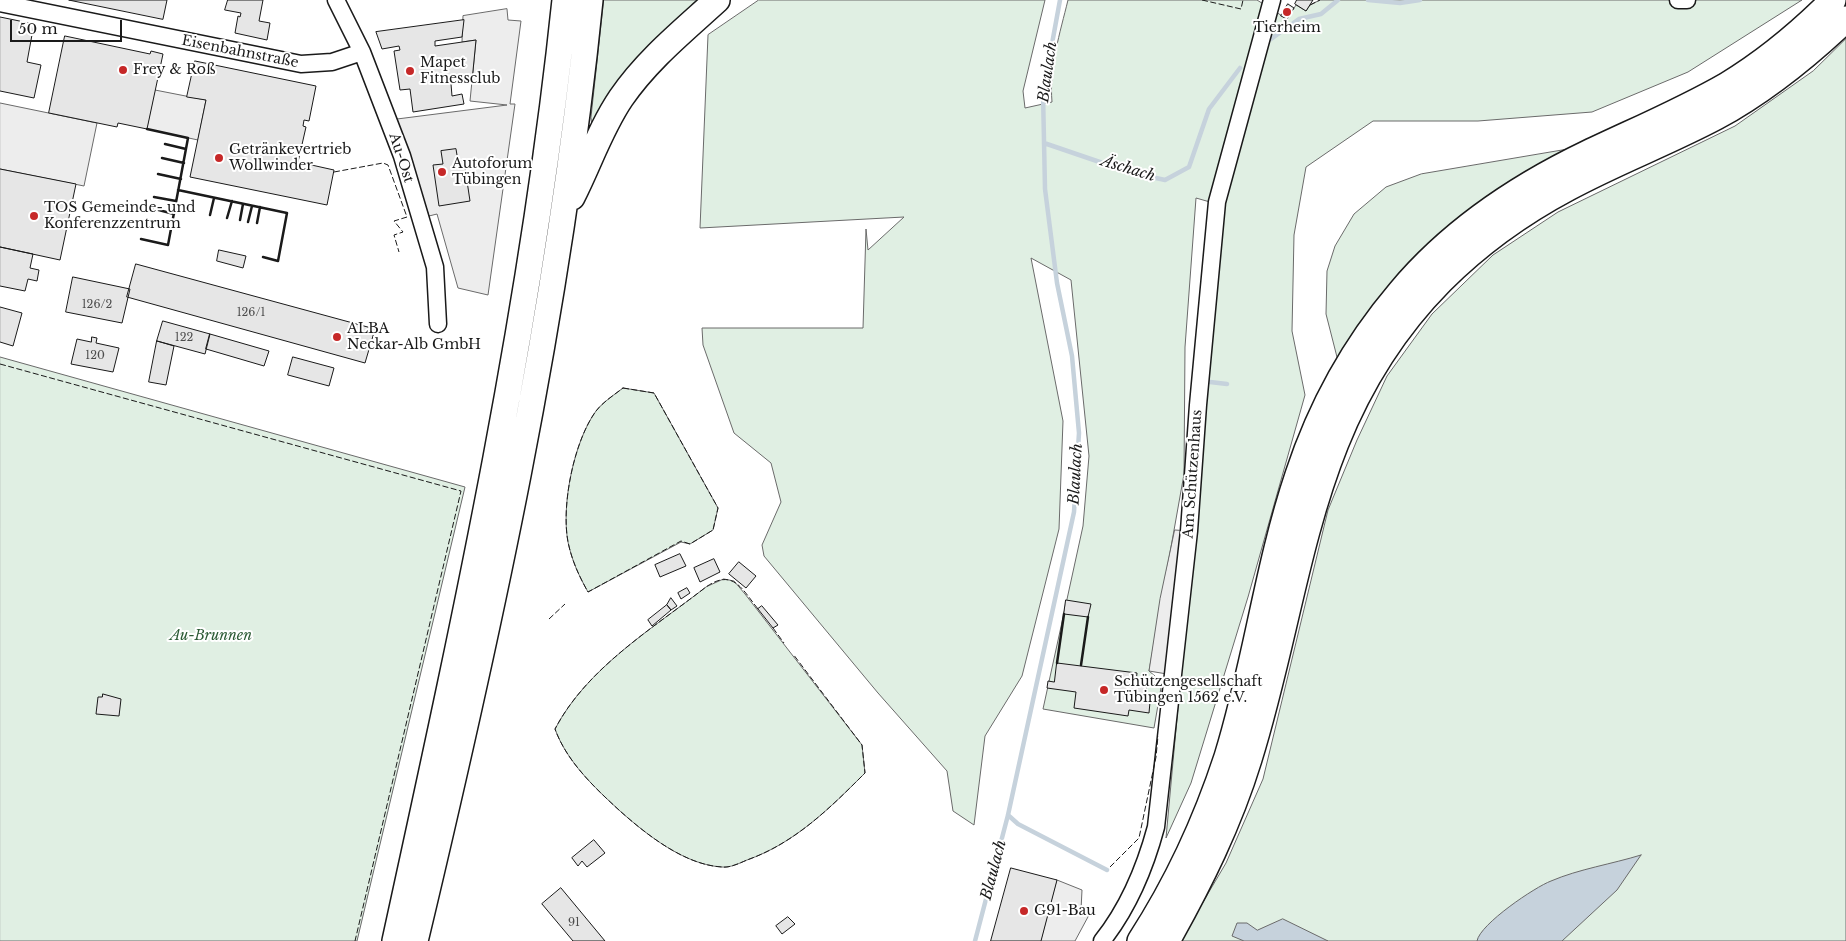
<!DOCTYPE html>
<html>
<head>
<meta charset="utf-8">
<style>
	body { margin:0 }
	#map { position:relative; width:1846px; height:941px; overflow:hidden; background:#fff; font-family:"Libre Baskerville",serif }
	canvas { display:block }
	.scale { position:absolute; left:10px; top:20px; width:112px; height:22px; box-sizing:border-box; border:2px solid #1a1a1a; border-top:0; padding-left:6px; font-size:15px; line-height:18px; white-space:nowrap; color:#1a1a1a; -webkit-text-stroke:4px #fff; paint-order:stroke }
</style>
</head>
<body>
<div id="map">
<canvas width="1846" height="941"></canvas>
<div class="scale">50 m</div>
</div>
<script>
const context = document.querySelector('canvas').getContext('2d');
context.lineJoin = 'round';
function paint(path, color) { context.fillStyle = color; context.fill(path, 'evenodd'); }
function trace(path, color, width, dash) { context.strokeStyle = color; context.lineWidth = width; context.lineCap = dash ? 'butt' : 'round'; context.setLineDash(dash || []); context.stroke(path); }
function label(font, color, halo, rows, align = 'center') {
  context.font = font + ' "Libre Baskerville",serif'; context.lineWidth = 4; context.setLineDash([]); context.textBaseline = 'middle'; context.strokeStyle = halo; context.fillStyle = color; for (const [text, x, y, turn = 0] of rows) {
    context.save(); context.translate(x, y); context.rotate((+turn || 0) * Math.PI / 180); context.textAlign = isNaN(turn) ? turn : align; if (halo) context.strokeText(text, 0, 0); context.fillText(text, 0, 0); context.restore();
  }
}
const green = new Path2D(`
	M 604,0 L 706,0 L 592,126 L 591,118 Z
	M 759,0 L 1045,0 L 1023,91 L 1025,108 L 1052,102 C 1049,67 1060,33 1068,0 L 1257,0 L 1287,19 L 1296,5 L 1306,11 L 1310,5 L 1320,0 L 1802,0 L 1688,72 L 1592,112 L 1478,121 L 1373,121 L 1306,167 L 1294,235 L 1292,331 L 1305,395 L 1248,597 L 1191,783 L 1166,838 L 1224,206 L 1196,198 L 1185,347 L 1184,474 L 1149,671 L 1162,682 L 1154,728 L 1043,709 L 1083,526 L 1089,456 L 1071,280 L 1031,258 L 1063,421 L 1059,529 L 1022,676 L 985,736 L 974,825 L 953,811 L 947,771 L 878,693 L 764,556 L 762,545 L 781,502 L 771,463 L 734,433 L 703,345 L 702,328 L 863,328 L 866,229 L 868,250 L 904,217 L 700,228 L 708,35 Z
	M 1846,39 L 1846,941 L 1180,941 L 1226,863 L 1263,779 L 1328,510 L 1357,440 L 1387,376 L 1432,314 L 1493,255 L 1558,212 L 1735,126 L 1813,71 Z
	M 1581,147 L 1338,361 L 1326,314 L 1327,271 L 1335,246 L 1354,214 L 1386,187 L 1421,174 Z
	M 0,357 L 465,487 L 357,941 L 0,941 Z
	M 623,388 L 654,393 L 718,508 L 713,530 L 690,544 L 681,542 L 588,592 C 579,576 572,561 568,542 C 561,505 574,441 596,411 C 603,402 614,395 623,388 Z
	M 724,579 L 734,581 L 745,594 L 862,745 L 865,773 C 830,808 795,843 747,860 C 740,863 730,868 722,867 C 685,865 647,835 620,811 C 595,788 567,762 555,729 C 587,668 652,629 706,587 Z`);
paint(green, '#e0efe3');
trace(green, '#6a6a6a', 1);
const parking = new Path2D(`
	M 507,9 L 508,20 L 521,21 L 510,104 L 515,104 L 488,295 L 458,288 L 437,214 L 429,216 L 397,119 L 507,105 L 470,101 L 476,40 L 462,42 L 463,16 Z
	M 155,90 L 206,100 L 198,140 L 147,129 Z
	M 0,103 L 97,123 L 84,186 L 0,169 Z
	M 1175,530 L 1189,531 L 1173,675 L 1149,671 L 1160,599 Z
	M 1057,880 L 1082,890 L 1081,910 L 1089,915 L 1075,941 L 1041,941 Z`);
paint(parking, '#ededed');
trace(parking, '#6a6a6a', 1);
const water = new Path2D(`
	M 1641,855 L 1617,890 L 1562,941 L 1477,941 C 1480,924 1535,887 1551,881 C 1579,869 1612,864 1641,855 Z
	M 1283,919 L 1328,941 L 1244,941 L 1232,936 L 1237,923 L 1247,923 L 1257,930 Z`);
paint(water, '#c6d2dc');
trace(water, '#6a6a6a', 1);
trace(new Path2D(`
	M 1368,0 L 1400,3 L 1420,0
	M 1271,39 L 1299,19 L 1321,14 L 1338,0
	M 1044,143 L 1129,172 L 1165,180 L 1189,167 L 1209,109 L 1240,68
	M 1210,382 L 1227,384
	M 1008,815 L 1018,824 L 1107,870
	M 975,941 L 1008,815 L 1074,512 L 1079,433 L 1072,356 L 1057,283 L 1045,189 L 1043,93 L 1060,0`), '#c6d2dc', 4.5);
const building = new Path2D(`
	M 69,0 L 167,0 L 163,19 Z
	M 228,0 L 263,0 L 259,21 L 270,23 L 267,40 L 235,33 L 238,16 L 240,17 L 241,13 L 225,10 Z
	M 1297,0 L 1313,0 L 1306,11 L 1295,4 Z
	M 1288,4 L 1294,8 L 1287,19 L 1281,16 Z
	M 0,17 L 34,24 L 27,62 L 41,65 L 34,98 L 0,91 Z
	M 464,20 L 462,37 L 435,41 L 435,46 L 476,40 L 472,81 L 451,84 L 452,96 L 462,94 L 464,104 L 413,112 L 410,89 L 400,90 L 394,51 L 400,50 L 399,46 L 382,49 L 376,32 Z
	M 65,36 L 150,54 L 151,51 L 163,54 L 147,129 L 118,123 L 117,127 L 49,113 Z
	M 195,61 L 316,86 L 309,121 L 304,120 L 303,126 L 306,127 L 298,162 L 334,170 L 327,205 L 190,177 L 206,100 L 187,97 Z
	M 456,149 L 458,161 L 464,161 L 470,201 L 439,206 L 433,165 L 443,164 L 441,151 Z
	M 0,169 L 76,184 L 60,260 L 0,247 Z
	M 0,247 L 33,254 L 30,268 L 39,270 L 37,281 L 28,279 L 25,291 L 0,286 Z
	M 219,250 L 246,256 L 243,268 L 217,261 Z
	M 136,264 L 375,329 L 365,363 L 127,297 Z
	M 73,277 L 130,289 L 122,323 L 66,312 Z
	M 0,307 L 22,313 L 13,346 L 0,342 Z
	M 163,321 L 210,334 L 205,354 L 157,341 Z
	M 210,334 L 269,351 L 264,366 L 206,349 Z
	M 92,337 L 97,338 L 96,343 L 119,348 L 113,372 L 71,364 L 77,339 L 91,342 Z
	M 157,341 L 174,346 L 166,385 L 149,382 Z
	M 293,357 L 334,368 L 329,386 L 288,375 Z
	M 680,554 L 686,566 L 660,577 L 655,565 Z
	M 714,559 L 720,572 L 700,582 L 694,568 Z
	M 739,562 L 756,576 L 746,588 L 729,574 Z
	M 687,588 L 690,593 L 681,599 L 678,593 Z
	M 671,598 L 677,606 L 671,610 L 667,605 Z
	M 1066,600 L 1091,604 L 1088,617 L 1064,614 Z
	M 667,605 L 671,610 L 652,626 L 648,620 Z
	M 762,606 L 778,625 L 773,628 L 758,609 Z
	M 1057,663 L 1137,673 L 1136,683 L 1147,685 L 1144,701 L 1150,702 L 1149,713 L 1129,710 L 1128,716 L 1074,708 L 1076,692 L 1047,688 L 1048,681 L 1054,682 Z
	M 103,694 L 121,699 L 119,716 L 96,714 L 98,697 L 102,697 Z
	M 594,840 L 605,853 L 587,867 L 582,861 L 578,866 L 572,858 Z
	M 1011,868 L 1057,880 L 1041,941 L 991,941 Z
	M 561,888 L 605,941 L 573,941 L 542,904 Z
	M 788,917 L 795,924 L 782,934 L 776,926 Z`);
paint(building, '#e6e6e6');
trace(building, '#1a1a1a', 1);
const minor = new Path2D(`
	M 336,0 L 362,52 L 402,156 L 435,267 L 438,324
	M 1678,0 L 1687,0
	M 0,3 L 301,64 L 332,62 L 362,52
	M 1102,941 C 1129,907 1145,868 1156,827 L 1189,531 L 1198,405 L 1217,202 L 1272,0`);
const highway = new Path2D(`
	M 572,197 C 589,164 600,129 621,98 C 647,60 683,31 717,0
	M 395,941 C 463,629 532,318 565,0
	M 415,941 C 489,631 558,318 590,0
	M 1140,941 C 1177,884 1206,821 1227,757 C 1256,664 1267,567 1298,475 C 1320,408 1355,345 1400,292 C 1451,231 1517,187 1588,153 C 1634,131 1682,111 1727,85 C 1765,62 1801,32 1833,0
	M 1167,941 C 1200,882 1229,824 1249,759 C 1303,586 1304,419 1441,281 C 1478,244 1521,213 1568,188 C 1616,162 1667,143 1716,117 C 1764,91 1806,57 1846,19`);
trace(minor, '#1a1a1a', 19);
trace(highway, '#1a1a1a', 28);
trace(minor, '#fff', 16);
trace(highway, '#fff', 25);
trace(new Path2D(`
	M 1202,0 L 1241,9 L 1243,0
	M 1310,5 L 1320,0
	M 334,172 L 383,163 L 388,165 L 407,217 L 394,221 L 403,232 L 394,235 L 399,252
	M 0,364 L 461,491 L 355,941
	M 623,388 L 654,393 L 718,508 L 713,530 L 690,544 L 681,541 L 588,592 C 579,576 572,561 568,542 C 561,505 574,441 596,411 C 603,402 614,395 623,388 Z
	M 758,609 C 742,589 733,568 706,587 C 652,629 587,668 555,729 C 567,762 595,788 620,811 C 647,835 685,865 722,867 C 730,868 740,863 747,860 C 795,843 830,808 865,773 L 862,745 L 793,654
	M 549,619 L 565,604
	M 773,628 L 784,643
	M 1161,703 L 1163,683
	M 1110,867 L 1139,838 L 1156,757 L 1158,736`), '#1a1a1a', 1, [6, 2.5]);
trace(new Path2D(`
	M 165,144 L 186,149
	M 162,158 L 184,163
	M 158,174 L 181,179
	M 178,190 L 287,213 L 278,261 L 263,257
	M 154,197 L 176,201
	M 151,208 L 174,214
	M 210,215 L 214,198
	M 227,218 L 232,201
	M 240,220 L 243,204
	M 248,222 L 252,206
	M 257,223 L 260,207
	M 141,239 L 168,245 L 188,138 L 147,129
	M 1057,663 L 1064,614
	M 1081,665 L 1088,617`), '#1a1a1a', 2.5);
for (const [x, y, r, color] of [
	[1287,12,5,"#c62828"],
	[123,70,5,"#c62828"],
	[410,71,5,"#c62828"],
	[219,158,5,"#c62828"],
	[442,172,5,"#c62828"],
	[34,216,5,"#c62828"],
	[337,337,5,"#c62828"],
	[1104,690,5,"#c62828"],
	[1024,911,5,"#c62828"]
]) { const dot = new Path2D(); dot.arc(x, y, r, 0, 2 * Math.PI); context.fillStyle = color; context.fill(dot); trace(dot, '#fff', 2); }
label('11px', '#4d4d4d', null, [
	["126/2",97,305],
	["126/1",251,313],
	["122",184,338],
	["120",95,356],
	["91",574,923]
]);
label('14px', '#1a1a1a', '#fff', [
	["Tierheim",1287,28,"center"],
	["Mapet",420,63],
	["Fitnessclub",420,79],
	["Frey & Roß",133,70],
	["Getränkevertrieb",229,150],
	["Wollwinder",229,166],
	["Autoforum",452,164],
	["Tübingen",452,180],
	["TOS Gemeinde- und",44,208],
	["Konferenzzentrum",44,224],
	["ALBA",347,329],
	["Neckar-Alb GmbH",347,345],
	["Schützengesellschaft",1114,682],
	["Tübingen 1562 e.V.",1114,698],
	["G91-Bau",1034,911]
], 'left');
label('14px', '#1a1a1a', '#fff', [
	["Eisenbahnstraße",240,52,11],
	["Au-Ost",401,158,72],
	["Am Schützenhaus",1193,474,-86]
]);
label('italic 14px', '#2b5a34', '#fff', [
	["Au-Brunnen",211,636]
]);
label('italic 15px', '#1a1a1a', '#fff', [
	["Blaulach",1048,72,-82],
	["Äschach",1128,169,17],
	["Blaulach",1076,474,-87],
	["Blaulach",994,870,-75]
]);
</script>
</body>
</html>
